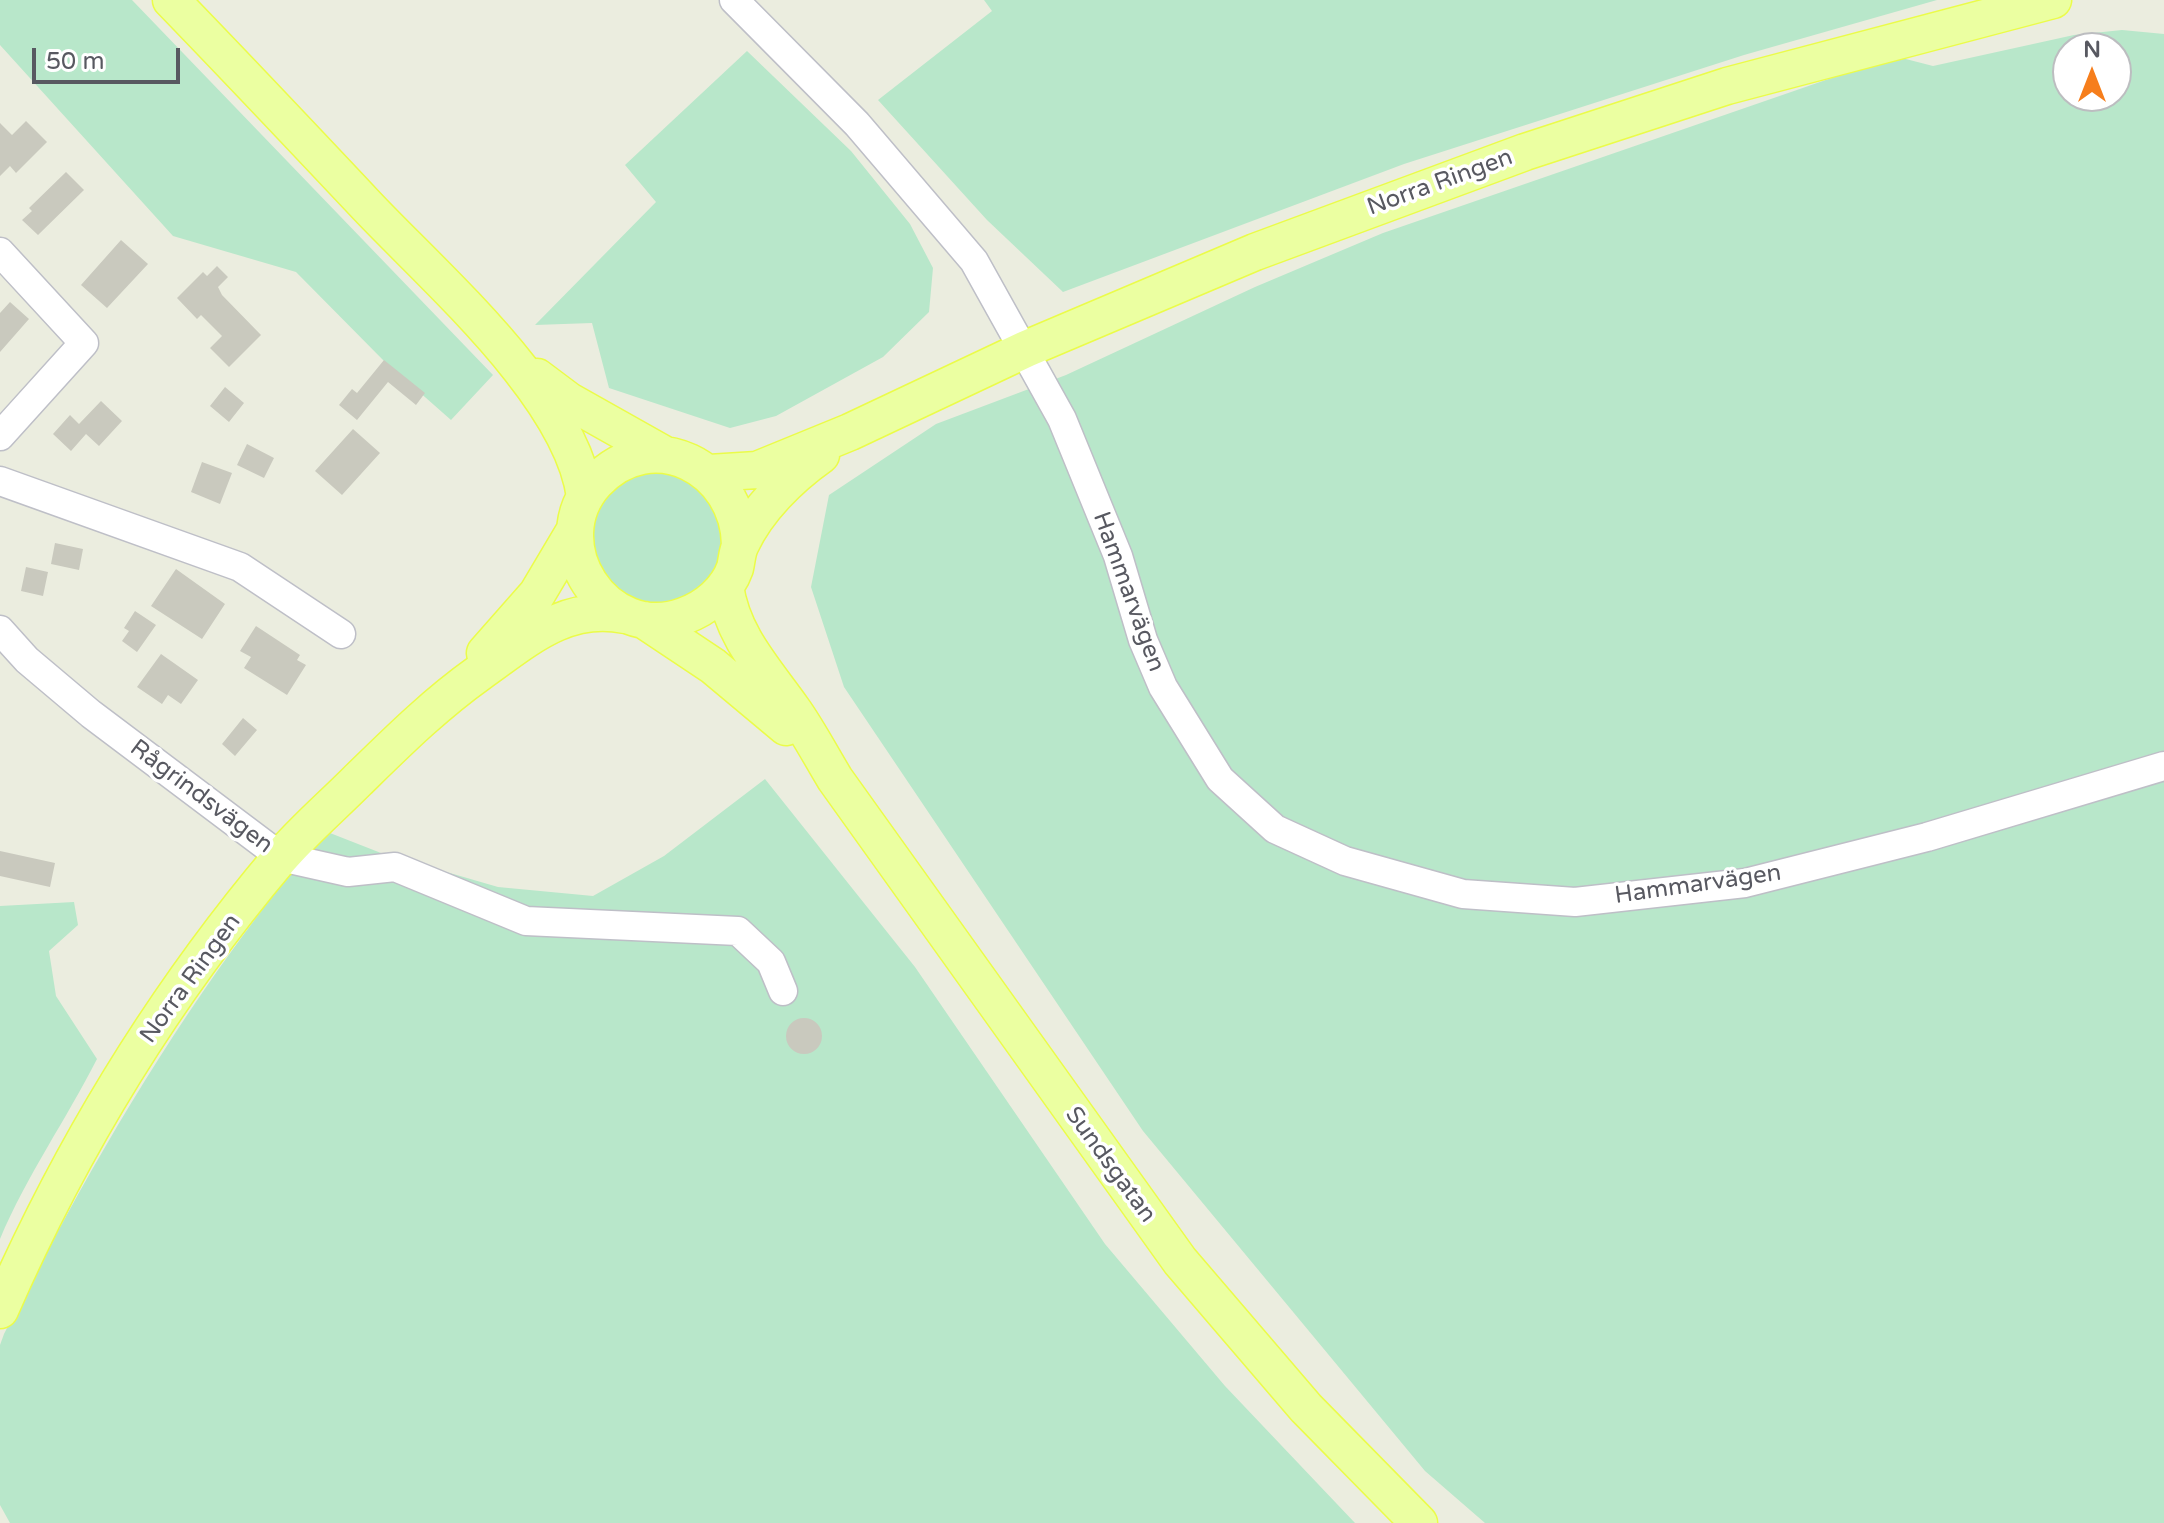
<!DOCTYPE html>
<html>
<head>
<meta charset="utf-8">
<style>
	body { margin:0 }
	#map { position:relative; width:2164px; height:1523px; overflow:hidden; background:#ebeddf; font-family:"Varela Round",sans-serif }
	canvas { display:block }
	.north { position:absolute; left:2052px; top:32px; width:80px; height:80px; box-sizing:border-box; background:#fff; border:2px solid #bcbdc0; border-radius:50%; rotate:0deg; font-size:22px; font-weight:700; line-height:32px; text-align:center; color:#585961 }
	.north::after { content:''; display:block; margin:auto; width:28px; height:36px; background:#f67e1c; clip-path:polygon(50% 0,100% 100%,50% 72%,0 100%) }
	.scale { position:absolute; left:32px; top:48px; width:148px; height:36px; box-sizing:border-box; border:4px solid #585961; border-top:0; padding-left:10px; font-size:24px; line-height:28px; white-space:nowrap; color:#585961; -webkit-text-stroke:6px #fff; paint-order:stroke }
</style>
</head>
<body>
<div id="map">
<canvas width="2164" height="1523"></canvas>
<div class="north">N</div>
<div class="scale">50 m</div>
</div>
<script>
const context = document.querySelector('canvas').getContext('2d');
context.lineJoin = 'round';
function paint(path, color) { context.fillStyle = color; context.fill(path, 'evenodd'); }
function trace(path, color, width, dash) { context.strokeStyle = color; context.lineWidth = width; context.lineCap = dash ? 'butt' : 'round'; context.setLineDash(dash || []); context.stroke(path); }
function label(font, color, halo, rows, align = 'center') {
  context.font = font + ' "Varela Round",sans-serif'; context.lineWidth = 7; context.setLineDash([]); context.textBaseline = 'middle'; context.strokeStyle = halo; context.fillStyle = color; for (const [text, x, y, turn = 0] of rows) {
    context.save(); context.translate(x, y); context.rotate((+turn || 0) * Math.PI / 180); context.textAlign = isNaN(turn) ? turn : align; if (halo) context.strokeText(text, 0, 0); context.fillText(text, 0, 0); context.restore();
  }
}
paint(new Path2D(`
	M 0,0 L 132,0 L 493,375 L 451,420 L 383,360 L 296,272 L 173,236 L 0,45 Z
	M 984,0 L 1937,0 L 1744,55 L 1404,164 L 1063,292 L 987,220 L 878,100 L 992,11 Z
	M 2122,30 L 2164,34 L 2164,1523 L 1485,1523 L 1425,1471 L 1143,1131 L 844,687 L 811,587 L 829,495 L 936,424 L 1066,375 L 1255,287 L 1383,233 L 1875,63 L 1898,57 L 1933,66 L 2074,35 ZM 2068,48 L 2116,48 L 2116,96 L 2068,96 Z
	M 747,51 L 851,151 L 910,224 L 933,268 L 929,312 L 883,357 L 776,416 L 730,428 L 609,388 L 592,323 L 535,325 L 656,202 L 625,165 Z
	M 633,473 L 688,473 L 728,525 L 714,582 L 661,608 L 618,596 L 592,559 L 589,545 L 599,501 Z
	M 765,779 L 915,967 L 1105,1244 L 1225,1386 L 1355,1523 L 10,1523 L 0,1505 L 0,1345 L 4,1334 C 68,1208 137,1085 218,970 C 253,922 286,874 330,833 L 381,853 L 498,887 L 593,896 L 664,856 Z
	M 74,902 L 78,925 L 49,951 L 56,996 L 97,1059 C 66,1120 27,1175 0,1239 L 0,906 Z`), '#b8e7ca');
paint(new Path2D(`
	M 26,121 L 47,142 L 16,173 L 10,166 L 0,176 L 0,123 L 12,135 Z
	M 66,172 L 84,190 L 38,235 L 22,220 L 32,211 L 29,208 Z
	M 121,240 L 148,264 L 107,308 L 81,285 Z
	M 217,266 L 228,277 L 218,287 L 222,295 L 261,335 L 229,367 L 210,348 L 222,336 L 201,315 L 197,319 L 177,298 L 203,272 L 207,276 Z
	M 10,302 L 29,319 L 0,352 L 0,313 Z
	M 384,360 L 425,393 L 416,405 L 388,382 L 357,420 L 339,405 L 352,389 L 357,393 Z
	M 225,387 L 244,403 L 229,422 L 210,406 Z
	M 101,401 L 122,421 L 99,446 L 86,434 L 71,451 L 53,434 L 70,415 L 79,424 Z
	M 353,429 L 380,453 L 342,495 L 315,471 Z
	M 247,444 L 274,458 L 264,478 L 237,465 Z
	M 202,462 L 232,473 L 220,504 L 191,492 Z
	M 55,543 L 83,549 L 79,570 L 51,564 Z
	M 26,567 L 48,572 L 43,596 L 21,591 Z
	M 176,569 L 225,604 L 202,639 L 151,606 Z
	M 135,611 L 156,625 L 137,652 L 122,641 L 129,631 L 124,628 Z
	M 256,626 L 300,655 L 297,660 L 306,665 L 287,695 L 244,668 L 251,657 L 240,651 Z
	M 161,654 L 198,680 L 181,704 L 168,695 L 162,704 L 137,687 Z
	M 243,718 L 257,730 L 235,756 L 222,744 Z
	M 0,851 L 55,863 L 50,887 L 0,876 Z
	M786 1036a18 18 0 1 1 36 0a18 18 0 1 1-36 0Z`), '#c9c9be');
const minor = new Path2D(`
	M 734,0 L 857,124 L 974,261 L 1062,419 L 1118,556 L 1143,640 L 1163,687 L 1220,779 L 1275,829 L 1345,861 L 1463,894 L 1575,902 L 1745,883 L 1927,837 L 2164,766
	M 0,252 L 84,343 L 0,436
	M 0,481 L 240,567 L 341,634
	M 0,630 L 27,660 L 91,714 L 281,857 L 348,872 L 395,867 L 526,921 L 738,931 L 771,962 L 783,991`);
const major = new Path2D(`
	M 171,0 C 237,68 302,137 367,206 C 436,279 572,396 585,497
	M 537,377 L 569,401 L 665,455
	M 709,473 L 757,470 L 850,432 L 1026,349 L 1255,252 L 1525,152 L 1727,86 L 2053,0
	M 740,545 C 739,468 653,422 596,482 C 540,543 605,645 684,616 C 706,608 727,591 735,568 C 737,560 737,551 741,544 C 757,509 790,477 821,455
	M 725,586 C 732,636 764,669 793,710 C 808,731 821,756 835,779 L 1180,1261 L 1306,1408 L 1419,1523
	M 644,620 L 713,666 L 786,727
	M 485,653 L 537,594 L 575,530
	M 0,1310 C 71,1148 165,994 280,858 C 303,831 331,807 357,781 C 396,743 434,705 479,673 C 526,640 565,603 625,615`);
trace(minor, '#bebfc7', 31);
trace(major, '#ebfc49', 39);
trace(minor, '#fff', 28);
trace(major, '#ebffa1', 36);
label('24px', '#585961', '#fff', [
	["Norra Ringen",1440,183,-20],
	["Hammarvägen",1128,592,70],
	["Rågrindsvägen",201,797,37],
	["Hammarvägen",1698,885,-8],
	["Norra Ringen",191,979,-54],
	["Sundsgatan",1110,1165,54]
]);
</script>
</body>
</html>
